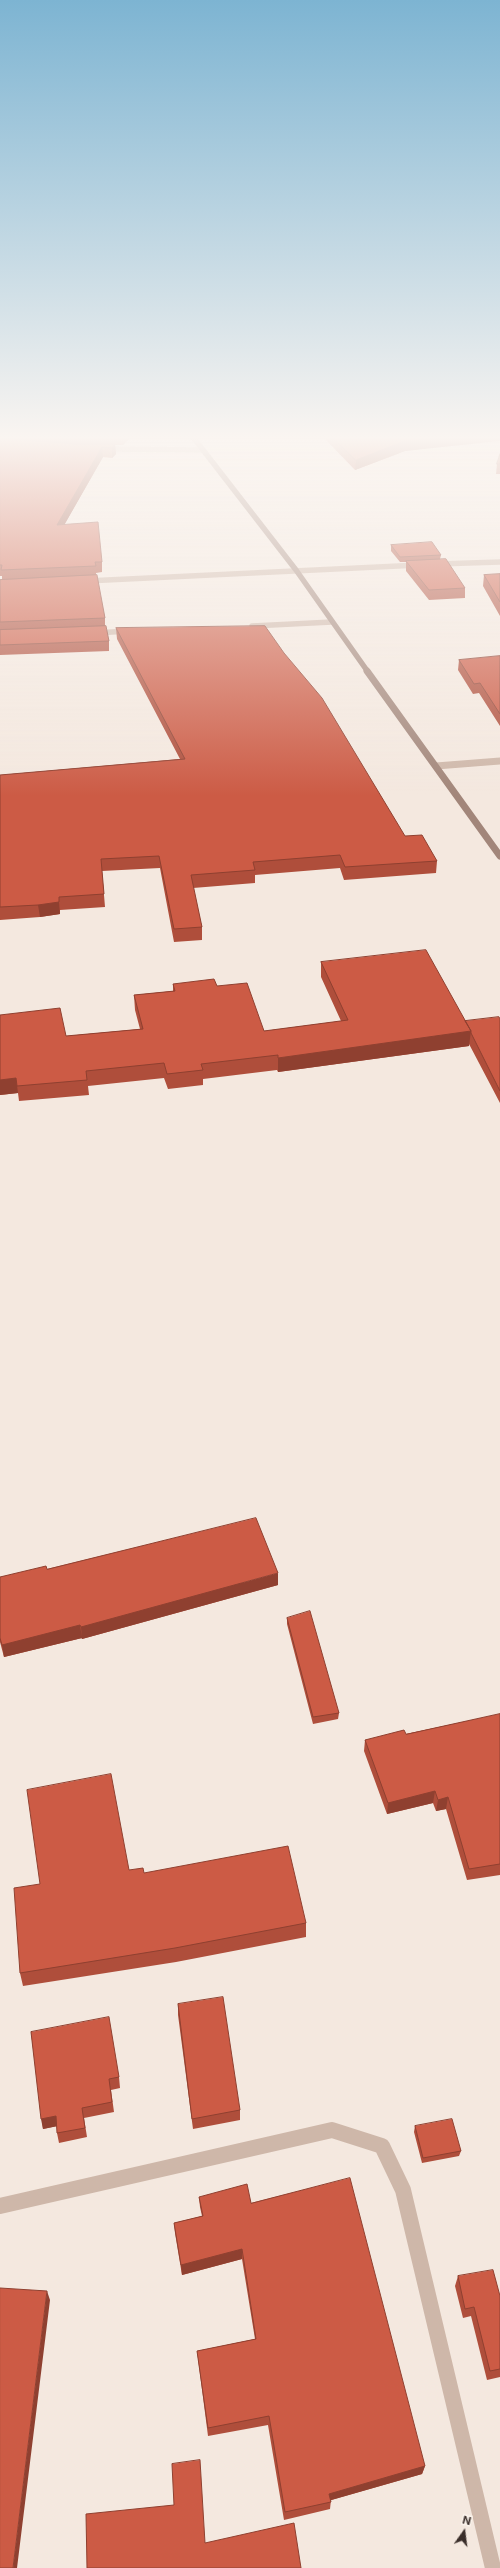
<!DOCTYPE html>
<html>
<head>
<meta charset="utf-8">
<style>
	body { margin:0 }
	#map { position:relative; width:500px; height:2568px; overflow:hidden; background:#f4e8df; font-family:Inter,sans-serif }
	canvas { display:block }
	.north { position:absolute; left:444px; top:2512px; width:40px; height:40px; -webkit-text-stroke:3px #fbf3ec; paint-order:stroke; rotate:14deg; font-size:11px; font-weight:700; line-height:16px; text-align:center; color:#3a2e2a }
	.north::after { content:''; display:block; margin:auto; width:14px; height:18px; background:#3a2e2a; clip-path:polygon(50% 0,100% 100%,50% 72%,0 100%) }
</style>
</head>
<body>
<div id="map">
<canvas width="500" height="2568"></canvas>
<div class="north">N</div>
</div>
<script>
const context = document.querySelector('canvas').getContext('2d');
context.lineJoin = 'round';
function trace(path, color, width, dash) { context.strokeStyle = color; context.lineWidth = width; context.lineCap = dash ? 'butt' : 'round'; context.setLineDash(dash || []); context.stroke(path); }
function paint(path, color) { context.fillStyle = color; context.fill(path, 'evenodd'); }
trace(new Path2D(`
	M 103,449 L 203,450
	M 437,564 L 500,562
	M 86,581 L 419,565
	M 252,626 L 332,622
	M 94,633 L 130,631`), '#ceb7a9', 5.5);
trace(new Path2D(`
	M 436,766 L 500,761`), '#ceb7a9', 7);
trace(new Path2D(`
	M 0,2206 L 332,2130 L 382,2146 L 403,2190 L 493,2568`), '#ceb7a9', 16);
trace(new Path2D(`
	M 193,437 L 296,570 L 368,672`), '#a2867a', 5.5);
trace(new Path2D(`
	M 367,671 L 500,856`), '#a2867a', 7);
paint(new Path2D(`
	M 0,437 L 131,437 L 123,445 L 115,445 L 116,454 L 112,458 L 103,457 L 64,525 L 102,562 L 102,572 L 96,573 L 96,575 L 105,618 L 105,626 L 109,641 L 109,651 L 0,655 L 0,580 L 2,580 L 2,576 L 0,576 Z
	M 323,437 L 500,437 L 405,451 L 355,470 Z
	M 500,454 L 500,474 L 496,474 L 497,464 Z
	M 391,545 L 441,555 L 440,559 L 465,588 L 465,598 L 429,600 L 406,571 L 406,562 L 400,562 L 391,551 Z
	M 500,574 L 500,616 L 483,586 L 484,575 Z
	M 116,628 L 405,836 L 437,861 L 436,873 L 344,880 L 340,868 L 255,875 L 255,883 L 193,888 L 202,927 L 202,940 L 174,942 L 160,868 L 102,871 L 105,907 L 60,910 L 60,914 L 40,917 L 0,920 L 0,775 L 180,759 L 117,639 Z
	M 500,656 L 500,726 L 479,693 L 473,694 L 458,670 L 459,660 Z
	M 321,962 L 465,1021 L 500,1019 L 500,1103 L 469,1044 L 469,1046 L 278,1072 L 277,1070 L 203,1079 L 203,1085 L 168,1089 L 164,1078 L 88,1086 L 89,1095 L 19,1101 L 18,1093 L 0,1095 L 0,1015 L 66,1036 L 140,1029 L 135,1010 L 134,995 L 173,991 L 173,984 L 217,986 L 264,1031 L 341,1021 L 321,977 Z
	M 47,1569 L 278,1585 L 82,1639 L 82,1638 L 4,1657 L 0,1642 L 0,1577 Z
	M 287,1618 L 339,1713 L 338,1719 L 313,1724 L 287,1624 Z
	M 500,1714 L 500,1875 L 467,1880 L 446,1809 L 436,1811 L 433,1803 L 387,1814 L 364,1751 L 365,1740 L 406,1734 Z
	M 129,1870 L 144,1873 L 306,1923 L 306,1937 L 176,1962 L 23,1986 L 20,1973 Z
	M 178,2004 L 240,2110 L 240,2120 L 193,2129 L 178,2015 Z
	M 31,2032 L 119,2077 L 120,2088 L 111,2090 L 114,2112 L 84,2118 L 87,2137 L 59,2143 L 57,2133 L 57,2126 L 43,2129 Z
	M 415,2126 L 461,2151 L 459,2156 L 422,2163 L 414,2132 Z
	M 199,2197 L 251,2203 L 425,2466 L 422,2474 L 331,2500 L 330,2509 L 284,2520 L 268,2425 L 208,2436 L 197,2351 L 255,2339 L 242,2259 L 182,2275 L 175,2233 L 174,2223 L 202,2216 L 200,2207 Z
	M 458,2276 L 500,2296 L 500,2377 L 487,2380 L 471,2316 L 463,2318 L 455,2286 Z`), '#af4e3b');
paint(new Path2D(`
	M 123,437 L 131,437 L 123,445 Z
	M 454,437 L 500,437 L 500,441 L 405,451 L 355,470 L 356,460 L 405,441 Z
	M 115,444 L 116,454 L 112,458 L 112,448 Z
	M 102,447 L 103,457 L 58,536 L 57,525 Z
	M 59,902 L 60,914 L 40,917 L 38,905 Z
	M 471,1031 L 469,1046 L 278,1072 L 278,1058 Z
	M 16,1078 L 18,1093 L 0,1095 L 0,1080 Z
	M 278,1573 L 278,1585 L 82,1639 L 81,1627 Z
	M 80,1625 L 82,1638 L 4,1657 L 2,1645 Z
	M 435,1791 L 433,1803 L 387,1814 L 388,1803 Z
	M 448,1797 L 446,1809 L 436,1811 L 438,1800 Z
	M 56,2116 L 58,2126 L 43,2129 L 41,2119 Z
	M 242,2249 L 242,2259 L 182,2275 L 181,2265 Z
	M 47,2291 L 50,2300 L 17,2568 L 13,2568 Z
	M 425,2466 L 422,2474 L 328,2501 L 329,2494 Z`), '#8f4030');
const building = new Path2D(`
	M 332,437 L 454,437 L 405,441 L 356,460 Z
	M 0,438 L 76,444 L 115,444 L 112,448 L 102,447 L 57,525 L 98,522 L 102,562 L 95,562 L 96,566 L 1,570 L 2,565 L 0,565 Z
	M 500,454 L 500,464 L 497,464 Z
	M 432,542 L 441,555 L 400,557 L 391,545 Z
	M 446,559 L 465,588 L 429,590 L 406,561 Z
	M 500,574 L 500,602 L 484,575 Z
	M 97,575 L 105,618 L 0,622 L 0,580 Z
	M 106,626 L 109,641 L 0,645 L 0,630 Z
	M 265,626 L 284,653 L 322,698 L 405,836 L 422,835 L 437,861 L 345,867 L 340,855 L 253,862 L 255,870 L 191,875 L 202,927 L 174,929 L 159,856 L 101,859 L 104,894 L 59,897 L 59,902 L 38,905 L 0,907 L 0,775 L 185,759 L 116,628 Z
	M 500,656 L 500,714 L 480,683 L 474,684 L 459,660 Z
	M 426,950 L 471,1031 L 278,1058 L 278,1055 L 201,1064 L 203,1070 L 167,1074 L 164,1063 L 86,1071 L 87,1080 L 17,1086 L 16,1078 L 0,1080 L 0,1015 L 60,1008 L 66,1036 L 143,1029 L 134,995 L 175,991 L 173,984 L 214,979 L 217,986 L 247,983 L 264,1031 L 348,1020 L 321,962 Z
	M 499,1017 L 500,1019 L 500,1091 L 471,1033 L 471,1031 L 465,1021 Z
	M 256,1518 L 278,1573 L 81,1627 L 80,1625 L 2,1645 L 0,1638 L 0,1577 L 46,1566 L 47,1569 Z
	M 310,1611 L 339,1713 L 313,1717 L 287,1618 Z
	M 500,1714 L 500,1864 L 469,1869 L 448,1797 L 438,1800 L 435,1791 L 388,1803 L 365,1740 L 404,1730 L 406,1734 Z
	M 111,1774 L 129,1870 L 143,1868 L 144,1873 L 288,1846 L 306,1923 L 175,1948 L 20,1973 L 14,1888 L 40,1884 L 27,1790 Z
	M 223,1997 L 240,2110 L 192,2119 L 178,2004 Z
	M 109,2017 L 119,2077 L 109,2079 L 112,2102 L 82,2108 L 85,2128 L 57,2133 L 56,2116 L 41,2119 L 31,2032 Z
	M 452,2119 L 461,2151 L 423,2158 L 415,2126 Z
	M 350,2178 L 425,2466 L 329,2494 L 331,2502 L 285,2512 L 269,2416 L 208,2428 L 197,2351 L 256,2339 L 242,2249 L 181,2265 L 174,2223 L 203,2216 L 199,2197 L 247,2184 L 251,2203 Z
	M 493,2270 L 500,2296 L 500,2369 L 490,2371 L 474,2307 L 465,2309 L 458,2276 Z
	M 0,2288 L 47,2291 L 13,2568 L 0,2568 Z
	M 200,2460 L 205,2543 L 294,2523 L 301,2568 L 87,2568 L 86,2514 L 174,2505 L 172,2464 Z`);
paint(building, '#cc5b45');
trace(building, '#8f4030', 1);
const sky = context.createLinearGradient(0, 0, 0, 796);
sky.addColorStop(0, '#7db4d2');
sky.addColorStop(0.55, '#faf5f1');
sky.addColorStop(1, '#faf5f100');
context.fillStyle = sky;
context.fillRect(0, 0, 500, 796);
</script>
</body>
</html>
